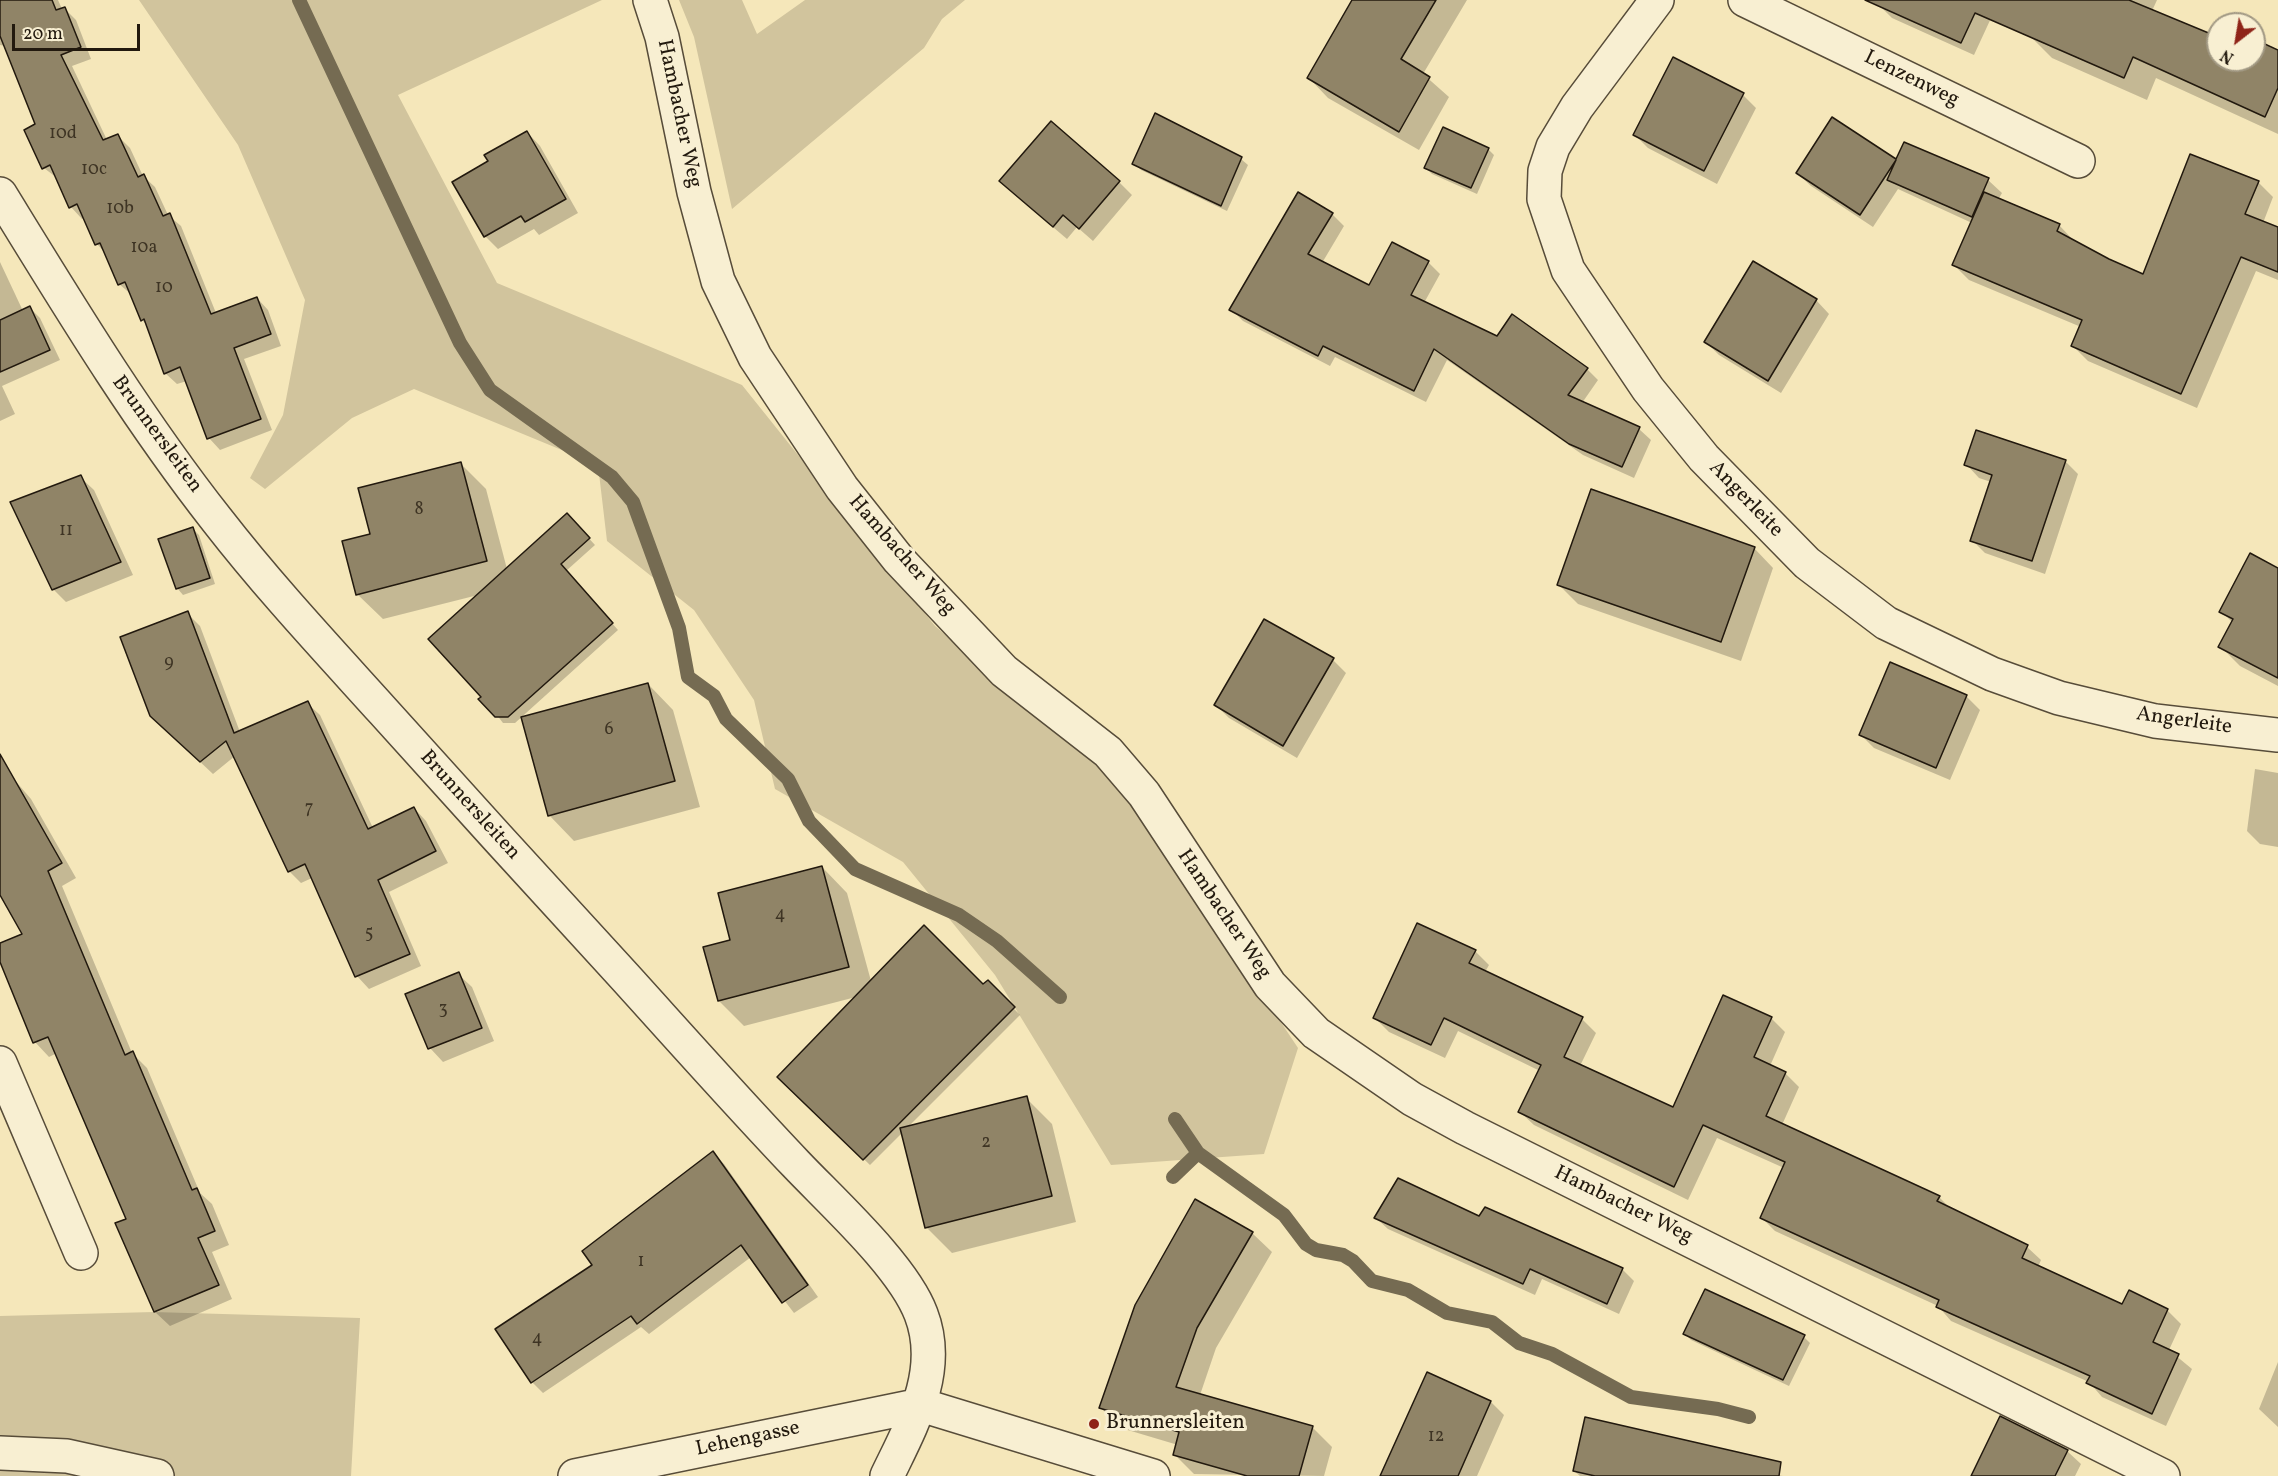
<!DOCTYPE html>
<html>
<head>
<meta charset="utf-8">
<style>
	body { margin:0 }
	#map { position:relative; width:2278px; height:1476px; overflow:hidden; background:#f5e7ba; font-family:Vollkorn,serif }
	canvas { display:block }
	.north { position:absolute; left:2206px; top:12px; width:60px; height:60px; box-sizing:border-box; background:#f8efd2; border:2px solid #a29984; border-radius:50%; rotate:211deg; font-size:16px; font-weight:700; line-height:24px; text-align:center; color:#22190e }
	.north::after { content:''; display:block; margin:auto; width:21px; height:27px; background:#8f2418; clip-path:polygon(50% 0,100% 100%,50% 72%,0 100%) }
	.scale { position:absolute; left:12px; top:24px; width:128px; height:27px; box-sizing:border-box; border:3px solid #22190e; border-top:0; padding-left:8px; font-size:18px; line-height:21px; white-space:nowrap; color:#22190e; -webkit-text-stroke:4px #f8efd2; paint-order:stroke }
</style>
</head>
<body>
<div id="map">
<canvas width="2278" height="1476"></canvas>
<div class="north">N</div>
<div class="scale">20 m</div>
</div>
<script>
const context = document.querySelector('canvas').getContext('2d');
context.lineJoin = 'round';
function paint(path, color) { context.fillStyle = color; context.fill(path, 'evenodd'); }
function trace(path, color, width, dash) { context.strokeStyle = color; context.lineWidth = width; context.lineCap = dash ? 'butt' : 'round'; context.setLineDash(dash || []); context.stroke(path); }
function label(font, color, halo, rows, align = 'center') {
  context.font = font + ' Vollkorn,serif'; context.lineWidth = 6; context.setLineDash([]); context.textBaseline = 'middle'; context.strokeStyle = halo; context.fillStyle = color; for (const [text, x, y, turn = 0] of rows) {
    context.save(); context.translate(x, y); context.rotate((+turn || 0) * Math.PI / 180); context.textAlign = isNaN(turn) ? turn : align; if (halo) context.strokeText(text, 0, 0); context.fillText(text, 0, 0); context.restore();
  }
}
paint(new Path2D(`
	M 139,0 L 602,0 L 398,95 L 497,283 L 742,385 L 935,626 L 1125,787 L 1298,1048 L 1264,1154 L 1111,1165 L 995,975 L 903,862 L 775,789 L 754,700 L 694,610 L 607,541 L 598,465 L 414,389 L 352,418 L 265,489 L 250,478 L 283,415 L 305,300 L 238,145 Z
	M 679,0 L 742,0 L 757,34 L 805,0 L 965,0 L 942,19 L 924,48 L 732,209 L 694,37 Z
	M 154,1312 L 360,1318 L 351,1476 L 0,1476 L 0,1316 Z`), '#d1c49d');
paint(new Path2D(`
	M 0,0 L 58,0 L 62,9 L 65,9 L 76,20 L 91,59 L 72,66 L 107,140 L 118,136 L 130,148 L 143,176 L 155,187 L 168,215 L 181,226 L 216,313 L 257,298 L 268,310 L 281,346 L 244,359 L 272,430 L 220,450 L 209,438 L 187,381 L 177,384 L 165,373 L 148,326 L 142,320 L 132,295 L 119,284 L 106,254 L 97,244 L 85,217 L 82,219 L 71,207 L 57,178 L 44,168 L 37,125 L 5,46 L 0,45 Z
	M 1354,0 L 1467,0 L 1423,74 L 1449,97 L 1419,150 L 1328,98 L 1309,78 Z
	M 1881,0 L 1995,0 L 1998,3 L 1974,55 L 1892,18 L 1879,5 Z
	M 2044,0 L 2157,0 L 2152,11 L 2212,36 L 2218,24 L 2218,60 L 2254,60 L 2254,40 L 2278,51 L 2278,134 L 2156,78 L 2147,100 L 2052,58 L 2029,35 Z
	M 1743,95 L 1756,108 L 1717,184 L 1648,148 L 1635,135 Z
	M 1156,115 L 1241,159 L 1248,165 L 1227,211 L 1141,170 L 1134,163 Z
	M 1833,119 L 1897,161 L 1905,144 L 1988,180 L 2002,193 L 1998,200 L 2059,225 L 2074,241 L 2108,261 L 2144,276 L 2258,182 L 2273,197 L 2263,223 L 2278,229 L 2278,280 L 2256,271 L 2197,408 L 2088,361 L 2073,346 L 2081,327 L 1969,280 L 1954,265 L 1972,223 L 1898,189 L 1873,227 L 1811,186 L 1797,173 Z
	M 527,132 L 540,146 L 578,213 L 539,235 L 534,229 L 498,249 L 485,236 L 490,162 Z
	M 1488,149 L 1494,155 L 1477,194 L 1432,174 L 1426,168 Z
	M 1119,182 L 1132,195 L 1093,241 L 1077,227 L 1067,239 L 1014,194 Z
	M 1332,214 L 1344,226 L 1322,263 L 1370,287 L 1428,262 L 1440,274 L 1424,303 L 1497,338 L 1587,369 L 1598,380 L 1582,403 L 1639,429 L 1651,440 L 1634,478 L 1583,455 L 1447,360 L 1426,402 L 1335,357 L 1330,366 L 1243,321 L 1231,309 Z
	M 0,262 L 23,311 L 30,308 L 40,318 L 60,360 L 2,386 L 15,414 L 0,421 Z
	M 1816,300 L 1829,314 L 1781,393 L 1719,355 L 1706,342 Z
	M 2065,461 L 2078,474 L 2045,574 L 1985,553 L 1972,540 L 1991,482 L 1979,478 L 1966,464 Z
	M 461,464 L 486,489 L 507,569 L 573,521 L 595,545 L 566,571 L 618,630 L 515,723 L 503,723 L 483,697 L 478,595 L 383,619 L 357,594 L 372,535 Z
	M 80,477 L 94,490 L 133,575 L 66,602 L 53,589 Z
	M 193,529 L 199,535 L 215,584 L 183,595 L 177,588 Z
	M 1754,548 L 1773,568 L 1741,661 L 1578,604 L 1559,585 Z
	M 2278,570 L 2278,686 L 2240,666 L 2220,646 L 2233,623 L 2221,611 Z
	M 187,613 L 200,626 L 240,732 L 307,703 L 320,715 L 373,828 L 414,808 L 426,821 L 448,863 L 389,892 L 421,966 L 369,989 L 357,976 L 312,878 L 301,883 L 289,871 L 235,756 L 213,774 L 164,728 Z
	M 1333,660 L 1346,673 L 1297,758 L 1229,718 L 1216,705 Z
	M 1891,664 L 1967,697 L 1980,710 L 1950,780 L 1874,748 L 1860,734 Z
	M 648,684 L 673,710 L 700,807 L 574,841 L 549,815 Z
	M 0,763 L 31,799 L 76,878 L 62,886 L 132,1053 L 147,1068 L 200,1193 L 212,1204 L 229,1245 L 212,1252 L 232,1299 L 170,1326 L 155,1312 L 117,1224 L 127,1220 L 57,1053 L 49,1057 L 35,1042 L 0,958 L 0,945 L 24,935 L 0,892 Z
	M 2255,769 L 2278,773 L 2278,847 L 2260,844 L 2247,831 Z
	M 822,867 L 847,893 L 871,981 L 983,987 L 988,982 L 1020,1015 L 907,1128 L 1026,1098 L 1052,1124 L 1076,1222 L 952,1253 L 926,1227 L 902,1133 L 870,1165 L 779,1077 L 856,997 L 744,1026 L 719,1001 L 732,941 Z
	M 1475,951 L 1489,965 L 1485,972 L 1582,1019 L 1596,1033 L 1580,1066 L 1674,1109 L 1771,1018 L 1785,1032 L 1770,1066 L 1785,1073 L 1799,1087 L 1782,1125 L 1939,1197 L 1952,1210 L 2027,1247 L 2041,1260 L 2038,1267 L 2123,1306 L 2167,1310 L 2181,1324 L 2169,1350 L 2192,1369 L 2166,1426 L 2102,1397 L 2089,1382 L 1951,1321 L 1938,1306 L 1775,1231 L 1761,1217 L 1784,1168 L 1717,1138 L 1688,1200 L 1534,1125 L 1520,1112 L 1540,1071 L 1458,1031 L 1445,1058 L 1389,1032 L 1375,1018 Z
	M 458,974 L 472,987 L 494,1041 L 443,1062 L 430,1048 L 407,995 Z
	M 713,1153 L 724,1164 L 818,1297 L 794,1313 L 751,1257 L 649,1334 L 641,1327 L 543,1393 L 532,1382 L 594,1265 Z
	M 1376,1218 L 1480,1218 L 1622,1269 L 1634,1281 L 1619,1314 L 1542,1279 L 1535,1295 L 1388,1229 Z
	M 1252,1233 L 1272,1252 L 1216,1348 L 1200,1395 L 1312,1427 L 1332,1447 L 1324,1476 L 1194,1474 L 1175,1455 L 1178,1445 L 1121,1428 L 1101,1408 Z
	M 1685,1334 L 1804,1337 L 1810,1343 L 1789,1386 L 1691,1340 Z
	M 2278,1362 L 2278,1427 L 2259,1409 Z
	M 1491,1402 L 1504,1415 L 1477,1476 L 1382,1476 Z
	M 2067,1451 L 2081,1464 L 2075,1476 L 1975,1476 Z
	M 1574,1471 L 1776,1475 L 1783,1476 L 1580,1476 Z`), '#0003');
trace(new Path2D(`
	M 299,0 L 460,343 L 490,390 L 612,477 L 633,502 L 679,628 L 688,677 L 714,696 L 726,719 L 788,779 L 809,821 L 855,869 L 959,915 L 997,941 L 1060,997
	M 1175,1119 L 1198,1153 L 1284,1215 L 1306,1244 L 1316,1250 L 1343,1255 L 1353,1261 L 1372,1281 L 1408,1290 L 1447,1313 L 1492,1322 L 1519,1343 L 1552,1354 L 1631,1397 L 1718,1409 L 1749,1417
	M 1173,1177 L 1198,1153`), '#756b52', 14);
const building = new Path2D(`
	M 0,0 L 52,0 L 56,10 L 65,7 L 81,47 L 61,55 L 103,140 L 118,134 L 138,177 L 144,174 L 163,216 L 170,213 L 211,314 L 257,297 L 271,334 L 234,348 L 261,419 L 207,439 L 180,367 L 164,374 L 144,319 L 141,321 L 125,282 L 118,285 L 100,243 L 95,245 L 77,204 L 69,208 L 50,165 L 42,169 L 24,130 L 35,124 L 0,36 Z
	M 1352,0 L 1436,0 L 1401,59 L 1430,77 L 1399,132 L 1307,78 Z
	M 1865,0 L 2129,0 L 2211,34 L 2217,22 L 2222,24 L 2218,24 L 2218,60 L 2254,60 L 2254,39 L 2278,50 L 2278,88 L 2265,117 L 2133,57 L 2124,78 L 1975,13 L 1961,43 Z
	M 1673,57 L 1744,93 L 1704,171 L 1633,135 Z
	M 1155,113 L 1242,157 L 1221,206 L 1132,164 Z
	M 1832,117 L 1896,159 L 1904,142 L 1989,178 L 1972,217 L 1887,180 L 1896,160 L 1860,215 L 1796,173 Z
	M 1051,121 L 1120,181 L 1079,229 L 1063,215 L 1053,227 L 999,181 Z
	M 1443,127 L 1489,148 L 1471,188 L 1424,168 Z
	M 527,131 L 566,199 L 525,222 L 521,216 L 484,237 L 452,182 L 488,161 L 484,155 Z
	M 2190,154 L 2259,181 L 2245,214 L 2278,227 L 2278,272 L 2241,257 L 2181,394 L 2071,346 L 2082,320 L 1952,265 L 1984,192 L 2060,224 L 2057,231 L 2109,259 L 2143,274 Z
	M 1298,192 L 1333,213 L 1308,254 L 1369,285 L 1392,242 L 1429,261 L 1411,295 L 1497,336 L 1512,314 L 1588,368 L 1568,395 L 1640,427 L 1622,467 L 1569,444 L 1434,349 L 1414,391 L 1323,346 L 1318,356 L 1229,310 Z
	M 1753,261 L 1817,299 L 1768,381 L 1704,342 Z
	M 30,306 L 50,350 L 0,372 L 0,320 Z
	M 1976,430 L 2066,460 L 2032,561 L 1970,541 L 1992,475 L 1964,465 Z
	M 461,462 L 487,561 L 356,595 L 342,541 L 370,534 L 358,488 Z
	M 81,475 L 121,562 L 52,590 L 10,502 Z
	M 1591,489 L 1755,547 L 1721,642 L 1557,585 Z
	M 567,513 L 590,538 L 561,564 L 613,623 L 508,717 L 495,717 L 478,699 L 481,697 L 428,639 Z
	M 193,527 L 210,578 L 176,589 L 158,539 Z
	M 2250,553 L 2278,568 L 2278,678 L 2218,647 L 2233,619 L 2219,612 Z
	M 188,611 L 234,733 L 308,701 L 368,829 L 414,807 L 436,851 L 378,880 L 410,954 L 355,977 L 305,864 L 288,872 L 226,741 L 200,762 L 150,716 L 120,637 Z
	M 1264,619 L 1334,658 L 1283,746 L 1214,705 Z
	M 1890,662 L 1967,695 L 1936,768 L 1859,735 Z
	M 648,683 L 675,781 L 548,816 L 521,717 Z
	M 0,754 L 62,863 L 48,871 L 125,1055 L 133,1051 L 192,1190 L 197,1188 L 215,1231 L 198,1238 L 219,1285 L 154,1312 L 115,1223 L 126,1219 L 48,1037 L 33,1043 L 0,962 L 0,943 L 22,934 L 0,895 Z
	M 822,866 L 849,967 L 718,1001 L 703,947 L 730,940 L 718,893 Z
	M 1417,923 L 1476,950 L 1469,963 L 1583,1017 L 1564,1057 L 1673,1107 L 1723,995 L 1772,1017 L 1754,1057 L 1786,1072 L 1766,1116 L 1940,1196 L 1937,1201 L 2028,1245 L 2022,1258 L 2122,1304 L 2129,1290 L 2168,1309 L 2153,1342 L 2179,1354 L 2152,1414 L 2086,1383 L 2090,1376 L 1936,1307 L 1939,1300 L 1760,1218 L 1785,1162 L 1703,1125 L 1674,1187 L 1518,1112 L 1541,1065 L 1444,1018 L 1431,1045 L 1373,1018 Z
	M 924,925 L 983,984 L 988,980 L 1015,1007 L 863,1160 L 777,1077 Z
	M 459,972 L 482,1028 L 428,1049 L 405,994 Z
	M 1027,1096 L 1052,1196 L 925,1228 L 900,1128 Z
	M 713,1151 L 808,1285 L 782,1303 L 741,1245 L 637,1324 L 631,1316 L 531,1383 L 495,1329 L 592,1265 L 582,1251 Z
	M 1398,1178 L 1479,1216 L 1485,1207 L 1623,1268 L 1607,1304 L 1530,1269 L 1523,1284 L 1374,1218 Z
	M 1195,1199 L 1253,1232 L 1197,1328 L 1176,1387 L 1313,1426 L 1299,1476 L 1247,1476 L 1173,1455 L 1179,1432 L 1099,1408 L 1135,1305 Z
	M 1705,1289 L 1805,1335 L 1783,1380 L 1683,1334 Z
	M 1427,1372 L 1491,1401 L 1458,1476 L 1380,1476 Z
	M 2000,1416 L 2068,1450 L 2055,1476 L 1971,1476 Z
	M 1585,1417 L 1781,1462 L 1779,1476 L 1595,1476 L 1573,1471 Z`);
paint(building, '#908467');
trace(building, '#22190e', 1.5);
const street = new Path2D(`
	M 650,0 L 662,37 L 694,192 L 718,281 L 755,357 L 842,488 L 899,560 L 1004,671 L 1108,752 L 1144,794 L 1270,985 L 1316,1033 L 1412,1099 L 1465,1128 L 2163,1476
	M 1657,0 L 1577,107 L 1553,147 L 1545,171 L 1544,199 L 1568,270 L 1648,389 L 1704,458 L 1807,563 L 1886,623 L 1992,674 L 2059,698 L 2155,721 L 2278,735
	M 1745,0 L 2078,161
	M 0,194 C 69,306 136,417 217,520 C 269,587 327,649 383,711 C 463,800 544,889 625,977 C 682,1040 738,1103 796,1164 C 832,1202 903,1266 921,1314 C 943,1371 911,1426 887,1476
	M 0,1063 L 81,1253
	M 0,1453 L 67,1456 L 157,1476
	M 575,1476 L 921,1405 L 1153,1476`);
trace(street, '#574c39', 36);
trace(street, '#f8efd2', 33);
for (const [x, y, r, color] of [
	[1094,1424,6,"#8f2418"]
]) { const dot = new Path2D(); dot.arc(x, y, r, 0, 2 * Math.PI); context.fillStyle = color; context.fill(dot); trace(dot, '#f8efd2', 2); }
label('18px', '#3e3424', null, [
	["10d",63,135],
	["10c",94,171],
	["10b",120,210],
	["10a",144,249],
	["10",164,289],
	["8",419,511],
	["11",66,532],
	["9",169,664],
	["6",609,731],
	["7",309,810],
	["4",780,916],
	["5",369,935],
	["3",443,1011],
	["2",986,1144],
	["1",641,1263],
	["4",537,1340],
	["12",1436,1438]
]);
label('21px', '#22190e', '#f8efd2', [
	["Lenzenweg",1911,80,26],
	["Hambacher Weg",678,114,78],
	["Brunnersleiten",156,435,54],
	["Angerleite",1745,500,46],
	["Hambacher Weg",901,556,49],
	["Angerleite",2184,722,8],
	["Brunnersleiten",469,806,48],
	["Hambacher Weg",1223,915,56],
	["Hambacher Weg",1623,1206,26],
	["Lehengasse",748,1440,-12]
]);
label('21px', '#22190e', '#f8efd2', [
	["Brunnersleiten",1106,1424]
], 'left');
</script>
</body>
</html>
